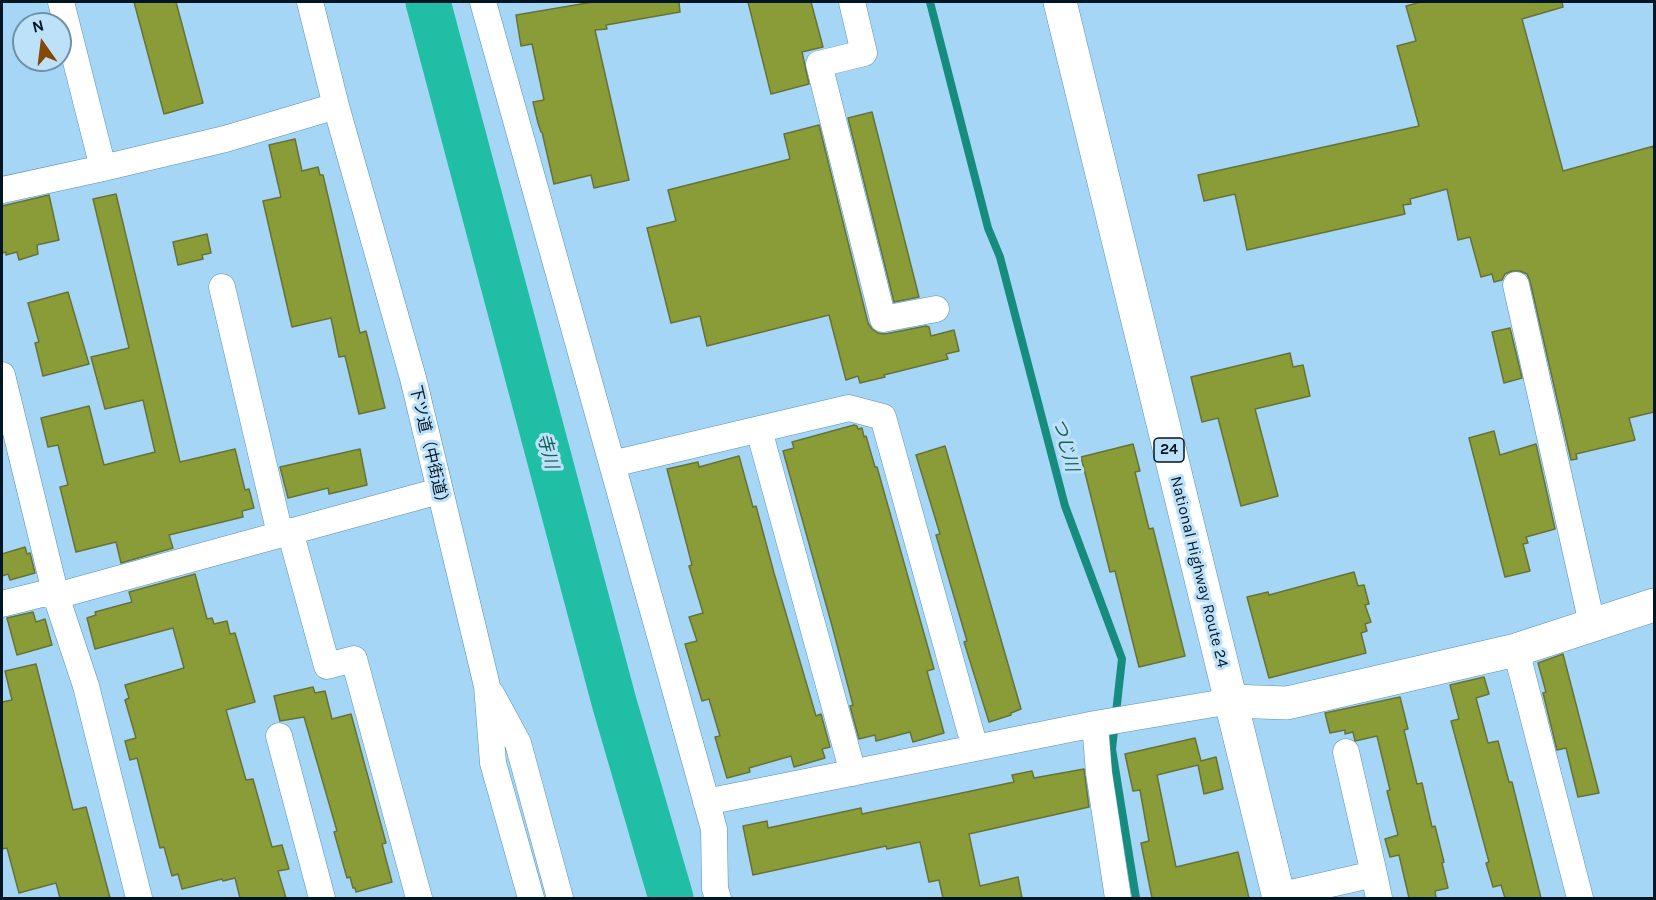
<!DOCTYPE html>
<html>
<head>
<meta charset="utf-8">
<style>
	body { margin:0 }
	#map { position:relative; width:1656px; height:900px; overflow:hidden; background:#a6d6f6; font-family:Karla,sans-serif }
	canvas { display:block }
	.frame { position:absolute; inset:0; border:3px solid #001625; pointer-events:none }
	.north { position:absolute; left:12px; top:12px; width:60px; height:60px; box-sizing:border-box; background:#bee1fa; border:2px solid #7290a5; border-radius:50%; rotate:346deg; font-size:16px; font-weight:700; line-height:24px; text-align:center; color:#001625 }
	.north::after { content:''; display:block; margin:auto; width:21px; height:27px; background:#864807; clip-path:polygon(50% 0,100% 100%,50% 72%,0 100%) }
</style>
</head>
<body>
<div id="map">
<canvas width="1656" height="900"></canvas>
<div class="frame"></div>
<div class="north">N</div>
</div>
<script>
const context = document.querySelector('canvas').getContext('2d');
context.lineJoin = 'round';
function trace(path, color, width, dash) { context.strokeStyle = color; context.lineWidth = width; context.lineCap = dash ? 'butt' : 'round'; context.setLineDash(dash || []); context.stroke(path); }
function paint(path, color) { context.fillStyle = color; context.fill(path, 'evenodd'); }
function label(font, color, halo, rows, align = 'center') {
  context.font = font + ' Karla,"Noto Sans JP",sans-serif'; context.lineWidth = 6; context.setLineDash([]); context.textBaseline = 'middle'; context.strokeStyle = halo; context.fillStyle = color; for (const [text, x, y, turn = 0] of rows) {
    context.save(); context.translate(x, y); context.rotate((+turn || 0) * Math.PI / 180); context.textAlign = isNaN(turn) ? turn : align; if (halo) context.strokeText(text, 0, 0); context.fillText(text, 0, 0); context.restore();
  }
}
trace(new Path2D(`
	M 930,2 L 988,228 L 1000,257 L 1065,506 L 1122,659 L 1112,749 L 1136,898`), '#168c7f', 8);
trace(new Path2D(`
	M 428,2 L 614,702 L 671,898`), '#20bea5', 45);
const building = new Path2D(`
	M 134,2 L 176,2 L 203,103 L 164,114 Z
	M 593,2 L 679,2 L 680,12 L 606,25 L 607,29 L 595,30 L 629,180 L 594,188 L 591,175 L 554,184 L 542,132 L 541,132 L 538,123 L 533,102 L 544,100 L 532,44 L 521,46 L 516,15 Z
	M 748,2 L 811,2 L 823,47 L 802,52 L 809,84 L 771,94 Z
	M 1421,2 L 1562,2 L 1563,7 L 1522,19 L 1563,171 L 1654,146 L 1654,412 L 1629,418 L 1635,440 L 1576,454 L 1577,459 L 1571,460 L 1530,281 L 1527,274 L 1520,271 L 1512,271 L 1505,274 L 1502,280 L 1494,282 L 1492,274 L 1481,277 L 1470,237 L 1458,240 L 1447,189 L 1410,199 L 1411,204 L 1403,205 L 1405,214 L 1247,250 L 1235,194 L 1204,201 L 1198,175 L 1419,126 L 1397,46 L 1416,41 L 1406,6 Z
	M 872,112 L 919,297 L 894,302 L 848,118 Z
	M 819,125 L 868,323 L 872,329 L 878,333 L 885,334 L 926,326 L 929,327 L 931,336 L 954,330 L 959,351 L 946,354 L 948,359 L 884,375 L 885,377 L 860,383 L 858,376 L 846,380 L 829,315 L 707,346 L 700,316 L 671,323 L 647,228 L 676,221 L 668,190 L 790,159 L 784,134 Z
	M 295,139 L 302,171 L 318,167 L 320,175 L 323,175 L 360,333 L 366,331 L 385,408 L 359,414 L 345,356 L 339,357 L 331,318 L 292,327 L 263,201 L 281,197 L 269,145 Z
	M 116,194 L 180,462 L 235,449 L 245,490 L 249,489 L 254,508 L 242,511 L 243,517 L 169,535 L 173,548 L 121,563 L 116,542 L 76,552 L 60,487 L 68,485 L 58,445 L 48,447 L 41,418 L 89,406 L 104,465 L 155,452 L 143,400 L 105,409 L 91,357 L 129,348 L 93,199 Z
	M 49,195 L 59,240 L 37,245 L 38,254 L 19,260 L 17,252 L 6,255 L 6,252 L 2,253 L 2,206 Z
	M 207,234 L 211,253 L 202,255 L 203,259 L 178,265 L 173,242 Z
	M 68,292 L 89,364 L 43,376 L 35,343 L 39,342 L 28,303 Z
	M 1510,328 L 1522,378 L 1504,383 L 1492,332 Z
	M 1290,353 L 1293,367 L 1303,365 L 1310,396 L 1255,409 L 1278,496 L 1241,506 L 1218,418 L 1202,422 L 1191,377 Z
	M 854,425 L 857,426 L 858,429 L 862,428 L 864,437 L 866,436 L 875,467 L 877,467 L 934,669 L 927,671 L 944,733 L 913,742 L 910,732 L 876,741 L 875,735 L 859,739 L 850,706 L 853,705 L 831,622 L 783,451 L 794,448 L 792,442 Z
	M 1494,431 L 1500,455 L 1536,444 L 1555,529 L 1526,537 L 1528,543 L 1523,544 L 1530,571 L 1505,577 L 1469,438 Z
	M 1133,444 L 1140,471 L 1135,472 L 1149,529 L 1153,528 L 1185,656 L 1139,667 L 1115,571 L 1110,572 L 1081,457 Z
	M 945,446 L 1021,709 L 1011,713 L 1011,715 L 989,722 L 964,642 L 967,641 L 936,535 L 940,534 L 916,455 Z
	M 360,449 L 367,485 L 329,494 L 328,488 L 288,498 L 280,467 Z
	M 739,456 L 753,507 L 756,506 L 774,573 L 816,716 L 821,714 L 830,747 L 822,749 L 825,758 L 794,767 L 791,756 L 749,768 L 750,772 L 727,778 L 715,737 L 720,736 L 709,699 L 702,701 L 685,644 L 697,641 L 689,617 L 703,613 L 689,566 L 692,565 L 667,469 L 698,462 L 699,467 Z
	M 25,547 L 27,554 L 30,553 L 35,573 L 10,580 L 8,574 L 2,576 L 2,554 Z
	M 1354,572 L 1358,586 L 1364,585 L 1369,604 L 1365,605 L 1371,622 L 1365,624 L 1367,631 L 1361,633 L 1366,653 L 1269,678 L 1247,597 L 1268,592 L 1269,595 Z
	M 195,574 L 207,619 L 212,618 L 214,624 L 227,621 L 230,634 L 235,633 L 255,702 L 226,710 L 246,780 L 253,779 L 272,847 L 282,845 L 289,869 L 278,871 L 286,898 L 240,898 L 235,878 L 223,881 L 222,879 L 182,889 L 178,874 L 172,876 L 164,847 L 160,848 L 137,758 L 130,760 L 125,741 L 136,738 L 125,700 L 129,698 L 125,685 L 184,668 L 173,628 L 95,649 L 87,618 L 96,615 L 95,612 L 132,602 L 129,592 Z
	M 33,612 L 36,622 L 45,619 L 52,645 L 17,655 L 7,618 Z
	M 1563,654 L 1599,793 L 1578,797 L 1566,748 L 1557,750 L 1543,693 L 1546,692 L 1538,663 Z
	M 36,664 L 73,810 L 86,807 L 110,898 L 60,898 L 56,883 L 19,893 L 7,848 L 2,849 L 2,702 L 12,700 L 5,671 Z
	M 1484,677 L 1489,694 L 1476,698 L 1488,743 L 1498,741 L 1509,782 L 1512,782 L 1541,898 L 1505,898 L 1501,885 L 1493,887 L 1486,863 L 1489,862 L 1451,721 L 1459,719 L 1450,685 Z
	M 313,687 L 315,693 L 325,691 L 332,719 L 351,714 L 386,843 L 382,844 L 392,882 L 356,892 L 355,888 L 353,888 L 350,877 L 347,878 L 334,832 L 337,831 L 304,717 L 280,721 L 274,696 Z
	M 1400,697 L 1408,729 L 1404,730 L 1417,784 L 1422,783 L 1432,827 L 1435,826 L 1444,862 L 1442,863 L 1448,888 L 1435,891 L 1436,898 L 1409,898 L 1399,855 L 1390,857 L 1385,839 L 1398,835 L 1387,791 L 1390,790 L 1377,736 L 1355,741 L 1353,732 L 1345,734 L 1345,730 L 1330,733 L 1325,713 Z
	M 1195,738 L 1201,761 L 1216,757 L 1223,789 L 1204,794 L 1198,765 L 1157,775 L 1176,867 L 1238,852 L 1249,898 L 1152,898 L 1141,843 L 1149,841 L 1140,790 L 1133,791 L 1125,754 Z
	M 1084,769 L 1089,807 L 969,834 L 980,886 L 1018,877 L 1022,898 L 943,898 L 939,880 L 929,882 L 920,842 L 887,849 L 886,846 L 753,875 L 743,826 L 767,821 L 768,828 L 861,808 L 862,814 L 1014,782 L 1012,775 L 1032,771 L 1034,778 Z`);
paint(building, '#8a9c37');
trace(building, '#677237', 1.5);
const street = new Path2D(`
	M 61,2 L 103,168
	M 310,2 L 336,106 L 413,378 L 487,686 L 493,763 L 531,898
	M 483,2 L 714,829 L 715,889 L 718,898
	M 852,2 L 864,53 L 819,64 L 883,319 L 936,309
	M 2,190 L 103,168 L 225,139 L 336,106
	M 1516,285 L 1592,624
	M 222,287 L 280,534
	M 2,375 L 56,596 L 86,686 L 139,898
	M 759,430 L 853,773
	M 612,464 L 849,408 L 883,417 L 975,748
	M 290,531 L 327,666 L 354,659 L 419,898
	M 2,604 L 42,594 L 56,596 L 439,491
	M 1516,650 L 1580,898
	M 492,695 L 518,743 L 560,898
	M 1095,724 L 1099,773 L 1118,898
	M 279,736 L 322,898
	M 1346,752 L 1374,874
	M 706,802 L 1095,724 L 1231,701
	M 1278,896 L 1374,874 L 1379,898`);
const secondary = new Path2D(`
	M 1231,701 L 1287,703 L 1516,650 L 1654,605`);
const highway = new Path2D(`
	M 1060,2 L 1279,898`);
trace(street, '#548fb5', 27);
trace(secondary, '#548fb5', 34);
trace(highway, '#548fb5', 34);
trace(street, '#fff', 26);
trace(secondary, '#fff', 33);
trace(highway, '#fff', 33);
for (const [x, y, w] of [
	[1169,450,30]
]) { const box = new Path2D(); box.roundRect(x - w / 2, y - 12, w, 24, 4.5); context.fillStyle = '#bee1fa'; context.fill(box); trace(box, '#001625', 1.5); }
label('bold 15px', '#001625', null, [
	["24",1169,450]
]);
label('16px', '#001625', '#bee1fa', [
	["下ツ道（中街道）",429,448,77],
	["National Highway Route 24",1199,572,76]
]);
label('italic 18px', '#166356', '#bee1fa', [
	["つじ川",1065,445,75],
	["寺川",547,451,75]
]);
</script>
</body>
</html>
